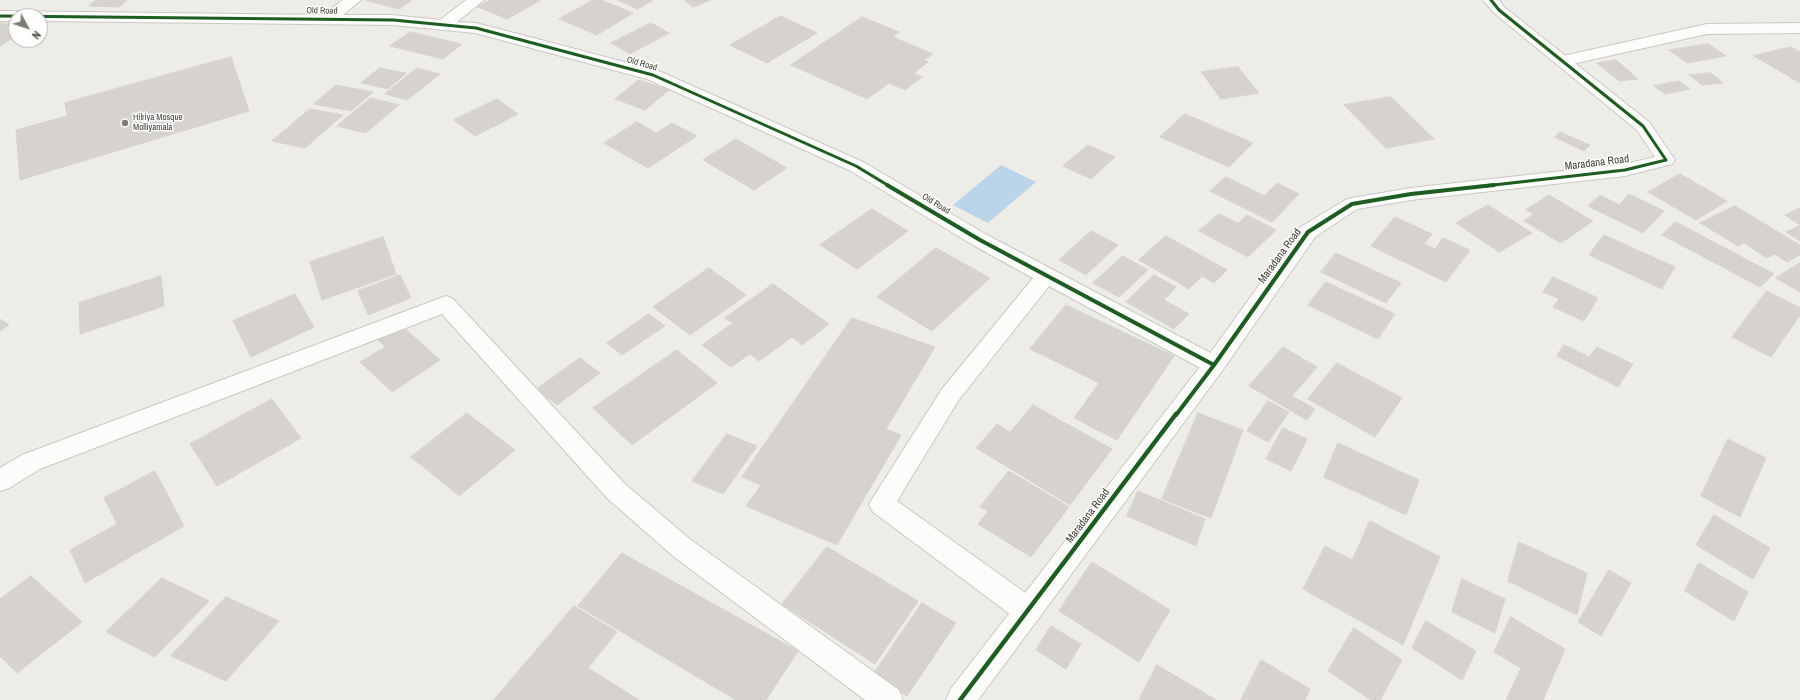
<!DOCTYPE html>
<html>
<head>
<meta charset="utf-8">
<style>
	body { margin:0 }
	#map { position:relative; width:1800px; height:700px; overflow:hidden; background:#eeece7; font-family:"Archivo Narrow",sans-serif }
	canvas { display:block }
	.north { position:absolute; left:8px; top:8px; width:40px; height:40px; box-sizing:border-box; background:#fff; border:1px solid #b3b2ae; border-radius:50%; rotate:130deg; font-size:11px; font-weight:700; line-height:16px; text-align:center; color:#423e34 }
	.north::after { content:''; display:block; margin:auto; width:14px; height:18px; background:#7e7b73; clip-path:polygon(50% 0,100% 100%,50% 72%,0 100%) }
</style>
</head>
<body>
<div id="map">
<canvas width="1800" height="700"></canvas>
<div class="north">N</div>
</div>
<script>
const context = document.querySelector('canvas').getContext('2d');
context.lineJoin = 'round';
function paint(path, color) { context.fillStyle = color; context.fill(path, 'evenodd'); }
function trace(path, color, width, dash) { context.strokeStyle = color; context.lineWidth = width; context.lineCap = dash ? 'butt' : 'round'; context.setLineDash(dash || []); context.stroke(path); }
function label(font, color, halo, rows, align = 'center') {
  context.font = font + ' "Archivo Narrow",sans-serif'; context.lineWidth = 3; context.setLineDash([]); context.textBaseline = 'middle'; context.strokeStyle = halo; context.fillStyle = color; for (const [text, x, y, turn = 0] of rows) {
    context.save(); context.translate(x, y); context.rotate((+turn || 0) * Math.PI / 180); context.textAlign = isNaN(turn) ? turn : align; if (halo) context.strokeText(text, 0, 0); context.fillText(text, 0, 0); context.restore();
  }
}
paint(new Path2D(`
	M 1001,165 L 1036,182 L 988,223 L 953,205 Z`), '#bad4ea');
const building = new Path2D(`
	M 96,0 L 127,0 L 119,7 L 89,6 Z
	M 365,0 L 412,0 L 399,9 Z
	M 490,0 L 541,0 L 507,19 L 478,7 Z
	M 593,0 L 601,0 L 633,13 L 597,35 L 559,19 Z
	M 618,0 L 653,0 L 638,9 Z
	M 685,0 L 711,0 L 693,7 Z
	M 781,16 L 817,33 L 767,63 L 730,45 Z
	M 862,17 L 899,32 L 893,37 L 933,54 L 924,60 L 928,62 L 914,73 L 922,77 L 905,90 L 889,83 L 867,99 L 791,65 Z
	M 0,23 L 16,25 L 16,36 L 0,46 Z
	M 651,23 L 669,33 L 630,54 L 611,43 Z
	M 410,32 L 462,44 L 443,59 L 390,46 Z
	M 1708,44 L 1726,56 L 1687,63 L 1669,50 Z
	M 1791,47 L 1800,52 L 1800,83 L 1754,56 Z
	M 231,57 L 249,111 L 20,180 L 16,130 L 67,116 L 65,103 Z
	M 1616,60 L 1638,79 L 1619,81 L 1597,63 Z
	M 1238,67 L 1259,93 L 1221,99 L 1201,72 Z
	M 380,68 L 406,73 L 388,89 L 361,83 Z
	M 417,68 L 440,74 L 407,100 L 385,94 Z
	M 1711,73 L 1723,83 L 1702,85 L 1689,75 Z
	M 639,80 L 669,90 L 645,110 L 615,99 Z
	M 1679,81 L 1690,89 L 1665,94 L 1654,86 Z
	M 336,85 L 373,92 L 351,111 L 314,104 Z
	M 1391,97 L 1434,139 L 1386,148 L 1344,105 Z
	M 371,98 L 399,105 L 366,133 L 337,126 Z
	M 497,99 L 518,114 L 475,136 L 454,120 Z
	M 310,109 L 343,115 L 305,148 L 272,141 Z
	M 1185,114 L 1253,143 L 1229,167 L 1160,137 Z
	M 637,122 L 656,133 L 672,123 L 697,136 L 648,168 L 604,143 Z
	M 1560,132 L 1590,145 L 1584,151 L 1555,137 Z
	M 736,139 L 787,168 L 754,190 L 703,160 Z
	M 1088,145 L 1115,157 L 1091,179 L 1063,166 Z
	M 1680,174 L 1727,201 L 1696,220 L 1648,192 Z
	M 1226,177 L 1264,196 L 1277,183 L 1299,194 L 1272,222 L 1210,191 Z
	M 1629,194 L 1664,211 L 1643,233 L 1588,206 L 1600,195 L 1619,205 Z
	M 1549,195 L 1593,221 L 1561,243 L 1524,221 L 1534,214 L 1526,210 Z
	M 1488,205 L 1532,233 L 1499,252 L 1456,223 Z
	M 1735,206 L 1800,245 L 1800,255 L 1787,262 L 1775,254 L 1767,258 L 1744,243 L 1738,246 L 1700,223 Z
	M 1800,208 L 1800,225 L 1785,215 Z
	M 872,209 L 908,231 L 857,269 L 820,245 Z
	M 1219,214 L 1238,223 L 1247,215 L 1276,230 L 1248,257 L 1199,231 Z
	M 1395,217 L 1432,234 L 1424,244 L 1435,249 L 1443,238 L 1470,250 L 1446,282 L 1371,246 Z
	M 1676,222 L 1774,274 L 1760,287 L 1662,235 Z
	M 1800,226 L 1800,241 L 1786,232 Z
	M 1091,231 L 1118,245 L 1086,275 L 1059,260 Z
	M 1604,235 L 1675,267 L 1662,289 L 1589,255 Z
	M 1166,236 L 1227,270 L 1214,283 L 1202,276 L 1189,289 L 1139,260 Z
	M 383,237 L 396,274 L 322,300 L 310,262 Z
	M 936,248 L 990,278 L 932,331 L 877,297 Z
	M 1336,253 L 1401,283 L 1386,303 L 1321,272 Z
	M 1123,256 L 1148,270 L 1119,297 L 1093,283 Z
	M 1800,263 L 1800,292 L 1776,278 Z
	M 709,268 L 746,295 L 690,335 L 653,307 Z
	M 400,275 L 411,298 L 368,315 L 358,291 Z
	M 1154,275 L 1176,287 L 1164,300 L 1189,314 L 1174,329 L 1126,302 Z
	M 161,276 L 164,306 L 80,334 L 79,303 Z
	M 1553,277 L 1598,298 L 1584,321 L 1553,307 L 1559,299 L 1543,292 Z
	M 1326,282 L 1395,314 L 1378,339 L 1308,305 Z
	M 773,284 L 829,324 L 802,345 L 792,337 L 759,361 L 750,354 L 731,367 L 702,345 L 733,323 L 725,318 Z
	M 1767,291 L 1800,308 L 1800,315 L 1771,357 L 1732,337 Z
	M 295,294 L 314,327 L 251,357 L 233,321 Z
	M 1066,305 L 1174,356 L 1117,440 L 1074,418 L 1099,383 L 1030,349 Z
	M 649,314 L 665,326 L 622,355 L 607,343 Z
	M 852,318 L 935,347 L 886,429 L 901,435 L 837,545 L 746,506 L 761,485 L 742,477 Z
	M 0,319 L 9,325 L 0,331 Z
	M 401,325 L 440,360 L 392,392 L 360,362 L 385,347 L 378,340 Z
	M 1564,345 L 1589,357 L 1597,347 L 1633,364 L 1618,387 L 1557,356 Z
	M 1283,347 L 1317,367 L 1292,396 L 1315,409 L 1307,420 L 1249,386 Z
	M 677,350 L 717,383 L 632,445 L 593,408 Z
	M 580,358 L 600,373 L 557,405 L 537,389 Z
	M 1337,363 L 1402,398 L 1375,437 L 1308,399 Z
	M 272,399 L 301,438 L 217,486 L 190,444 Z
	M 1268,401 L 1289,412 L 1268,442 L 1247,431 Z
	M 1033,405 L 1112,449 L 1070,505 L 976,448 L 997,424 L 1010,432 Z
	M 467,413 L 515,450 L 459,496 L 411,457 Z
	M 1198,413 L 1243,430 L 1211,518 L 1162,499 Z
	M 1283,428 L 1307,439 L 1291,471 L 1266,459 Z
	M 727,434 L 757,446 L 723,494 L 692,481 Z
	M 1728,439 L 1766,458 L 1740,517 L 1701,496 Z
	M 1338,443 L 1419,480 L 1406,515 L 1324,477 Z
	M 155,471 L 184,526 L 85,583 L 70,550 L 117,524 L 104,498 Z
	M 1009,471 L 1069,507 L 1031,557 L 978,524 L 988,511 L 980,507 Z
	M 1138,491 L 1205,519 L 1196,546 L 1127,516 Z
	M 1714,515 L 1770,548 L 1753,579 L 1696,545 Z
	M 1370,521 L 1440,557 L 1403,645 L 1303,589 L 1325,546 L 1352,560 Z
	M 1519,542 L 1587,573 L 1577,615 L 1508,581 Z
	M 827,547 L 918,601 L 875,664 L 782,604 Z
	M 622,553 L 798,651 L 766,700 L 736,700 L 578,606 Z
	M 1092,562 L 1170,610 L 1139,662 L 1059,611 Z
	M 1699,563 L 1748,592 L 1734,621 L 1685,591 Z
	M 1609,570 L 1631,583 L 1601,636 L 1578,622 Z
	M 31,576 L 82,622 L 17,673 L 0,656 L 0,599 Z
	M 162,578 L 209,601 L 155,657 L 106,632 Z
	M 1462,579 L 1505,599 L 1495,633 L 1452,612 Z
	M 226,597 L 279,621 L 226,681 L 171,656 Z
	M 922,603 L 956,623 L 907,696 L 873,675 Z
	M 574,606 L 617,632 L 588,668 L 639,700 L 494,700 Z
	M 1511,617 L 1565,649 L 1543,700 L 1506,700 L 1521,668 L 1494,652 Z
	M 1426,621 L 1476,651 L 1462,680 L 1412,648 Z
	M 1051,626 L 1081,644 L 1066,669 L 1036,650 Z
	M 1354,628 L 1402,660 L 1380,700 L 1371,700 L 1328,671 Z
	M 1261,660 L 1310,689 L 1305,700 L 1241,700 Z
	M 1157,665 L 1216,700 L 1139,700 Z`);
paint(building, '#d6d3ce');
trace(building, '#d6d3cd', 1);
const minor = new Path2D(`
	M 343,0 L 361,0 L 343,15 L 393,15 L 440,20 L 466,0 L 484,0 L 457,22 L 476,23 L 659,71 L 863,162 L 987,235 L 1222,359 L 1225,365 L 1222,371 L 1214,374 L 1206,371 L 1049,286 L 958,401 L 897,501 L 1038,602 L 1042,611 L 1038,620 L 1028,624 L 1018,620 L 873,512 L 869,504 L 942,389 L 1033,278 L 973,245 L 849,170 L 647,79 L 475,33 L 393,25 L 40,21 L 40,16 L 16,16 L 16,21 L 0,21 L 0,11 L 323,15 Z
	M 1800,23 L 1800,33 L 1707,34 L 1563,66 L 1557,64 L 1555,61 L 1557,58 L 1563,56 L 1707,24 Z
	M 446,296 L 453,299 L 625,484 L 691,540 L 899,690 L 903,700 L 865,700 L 673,556 L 607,498 L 442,314 L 40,469 L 9,488 L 0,491 L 0,468 L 22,455 Z`);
const tertiary = new Path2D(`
	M 1483,0 L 1499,0 L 1504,7 L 1649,122 L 1675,160 L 1672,164 L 1625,176 L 1411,200 L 1357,209 L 1315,237 L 1222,371 L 978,700 L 946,700 L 950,690 L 1206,359 L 1301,227 L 1345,200 L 1352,198 L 1411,188 L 1625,164 L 1655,157 L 1637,130 L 1494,13 Z`);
trace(minor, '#cac8c3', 2);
trace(tertiary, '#cac8c3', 2);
paint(minor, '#fcfcfb');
paint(tertiary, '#fcfcfb');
trace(new Path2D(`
	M 0,16 L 393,20 L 476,28 L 653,75 L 856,166 L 889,186
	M 1485,186 L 1625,170 L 1666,160 L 1643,126 L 1499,10 L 1491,0`), '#1b5e20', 3);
trace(new Path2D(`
	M 887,185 L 980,240 L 1214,365
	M 1176,415 L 1214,365 L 1308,232 L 1352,204 L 1411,194 L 1494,185`), '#1b5e20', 4);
trace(new Path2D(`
	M 960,700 L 1176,414`), '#1b5e20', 4.5);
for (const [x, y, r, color] of [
	[125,123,4,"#7e7b73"]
]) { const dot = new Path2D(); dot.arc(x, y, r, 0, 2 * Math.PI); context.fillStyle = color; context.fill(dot); trace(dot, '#fff', 1.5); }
label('9px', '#423e34', '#fff', [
	["Old Road",322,11,1],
	["Old Road",642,64,16],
	["Old Road",936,204,31]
]);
label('9px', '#423e34', '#fff', [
	["Hilriya Mosque",133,118],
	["Molliyamala",133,128]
], 'left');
label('11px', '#423e34', '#fff', [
	["Maradana Road",1597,163,-7],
	["Maradana Road",1280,256,-54],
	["Maradana Road",1088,516,-53]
]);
</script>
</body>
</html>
